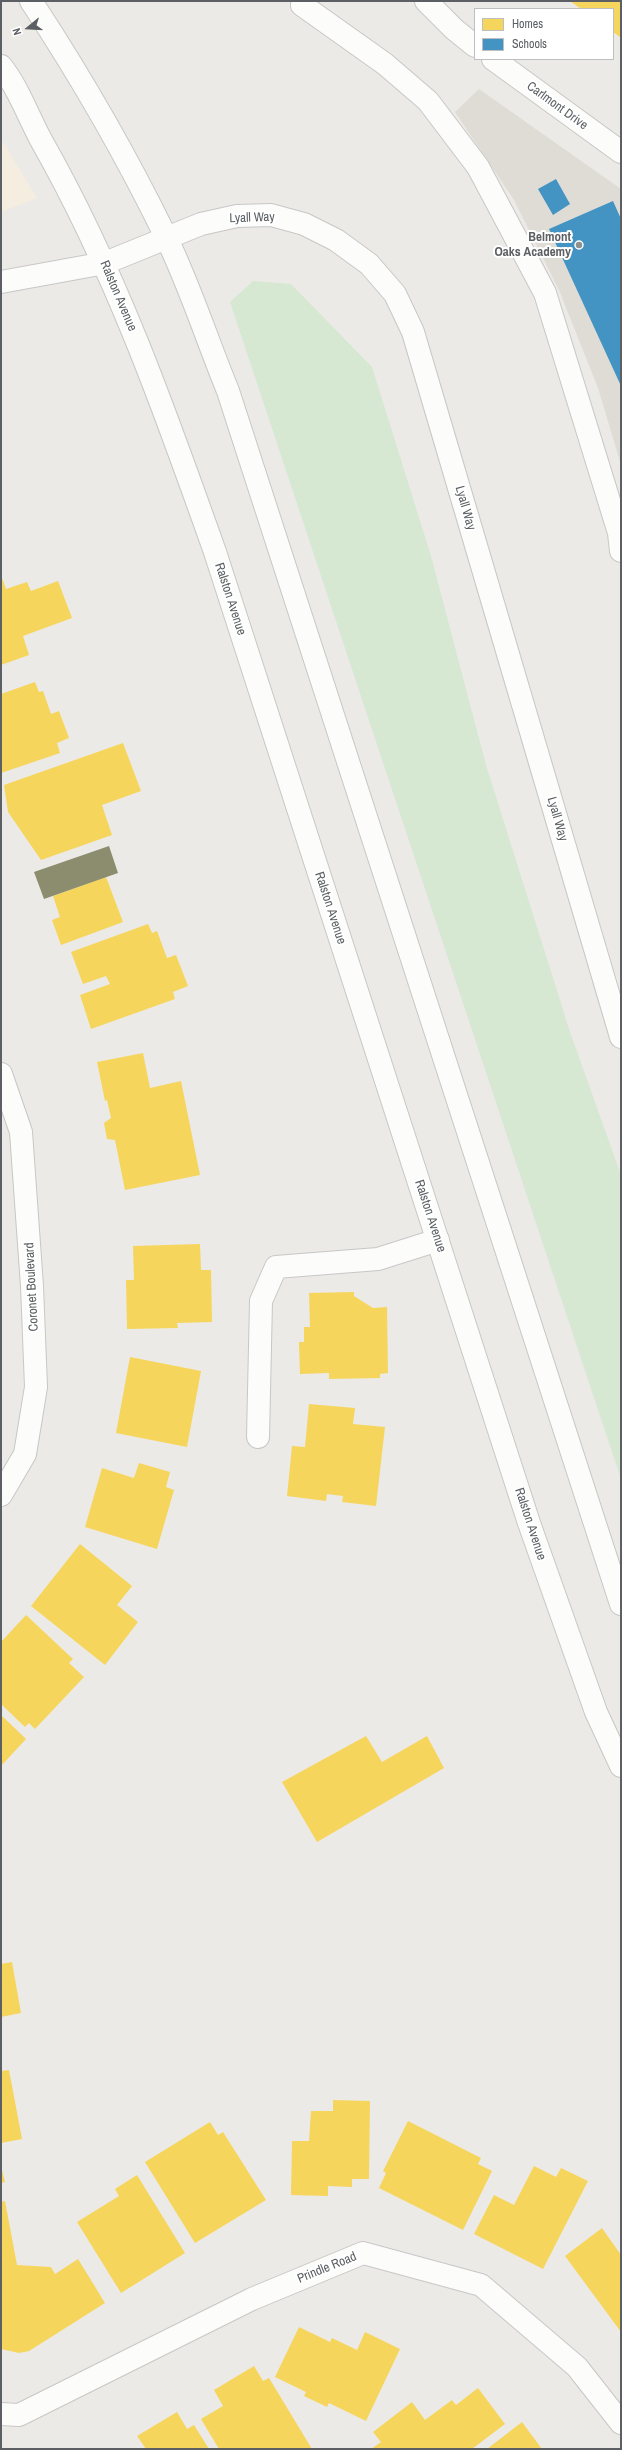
<!DOCTYPE html>
<html>
<head>
<meta charset="utf-8">
<style>
	body { margin:0 }
	#map { position:relative; width:622px; height:2450px; overflow:hidden; background:#eceae6; font-family:"Archivo Narrow",sans-serif }
	canvas { display:block }
	.frame { position:absolute; inset:0; border:2px solid #5c6064; pointer-events:none }
	.legend { position:absolute; left:474px; top:8px; width:140px; height:52px; box-sizing:border-box; background:#fff; border:1px solid #bebfc1; margin:0; padding:5px 7px; list-style:none; font-size:12px; color:#5c6064 }
	.legend li { display:flex; align-items:center; gap:8px; height:20px }
	.legend b { width:20px; border:1px solid #bebfc1 }
	.north { position:absolute; left:8px; top:8px; width:40px; height:40px; -webkit-text-stroke:3px #fff; paint-order:stroke; rotate:252deg; font-size:11px; font-weight:700; line-height:16px; text-align:center; color:#5c6064 }
	.north::after { content:''; display:block; margin:auto; width:14px; height:18px; background:#5c6064; clip-path:polygon(50% 0,100% 100%,50% 72%,0 100%) }
</style>
</head>
<body>
<div id="map">
<canvas width="622" height="2450"></canvas>
<div class="frame"></div>
<ul class="legend">
<li><b style="height:11px;background:#f6d55c"></b>Homes</li>
<li><b style="height:11px;background:#4393c3"></b>Schools</li>
</ul>
<div class="north">N</div>
</div>
<script>
const context = document.querySelector('canvas').getContext('2d');
context.lineJoin = 'round';
function paint(path, color) { context.fillStyle = color; context.fill(path, 'evenodd'); }
function trace(path, color, width, dash) { context.strokeStyle = color; context.lineWidth = width; context.lineCap = dash ? 'butt' : 'round'; context.setLineDash(dash || []); context.stroke(path); }
function label(font, color, halo, rows, align = 'center') {
  context.font = font + ' "Archivo Narrow",sans-serif'; context.lineWidth = 4; context.setLineDash([]); context.textBaseline = 'middle'; context.strokeStyle = halo; context.fillStyle = color; for (const [text, x, y, turn = 0] of rows) {
    context.save(); context.translate(x, y); context.rotate((+turn || 0) * Math.PI / 180); context.textAlign = isNaN(turn) ? turn : align; if (halo) context.strokeText(text, 0, 0); context.fillText(text, 0, 0); context.restore();
  }
}
paint(new Path2D(`
	M 1,139 L 37,198 L 1,212 Z`), '#f5eee0');
paint(new Path2D(`
	M 479,89 L 621,189 L 621,465 L 598,388 L 559,290 L 514,200 L 455,112 Z`), '#dfdcd6');
paint(new Path2D(`
	M 253,281 L 291,284 L 372,367 L 431,556 L 486,765 L 570,1032 L 621,1175 L 621,1479 L 230,302 Z`), '#d6e7d2');
paint(new Path2D(`
	M 570,1 L 621,1 L 621,35 L 620,37 L 613,32 L 613,9 L 581,9 Z
	M 1,575 L 6,589 L 27,582 L 31,591 L 58,581 L 72,618 L 23,636 L 29,655 L 1,665 Z
	M 35,682 L 39,692 L 43,691 L 51,714 L 59,711 L 69,738 L 57,743 L 60,753 L 1,773 L 1,694 Z
	M 123,743 L 141,791 L 102,805 L 112,835 L 41,860 L 8,812 L 4,785 Z
	M 106,877 L 123,922 L 61,945 L 52,920 L 60,917 L 53,896 Z
	M 148,924 L 152,933 L 157,931 L 167,958 L 176,955 L 188,986 L 173,992 L 175,999 L 91,1029 L 80,995 L 110,984 L 106,976 L 83,984 L 71,952 Z
	M 143,1053 L 150,1088 L 181,1081 L 200,1175 L 125,1190 L 115,1140 L 107,1139 L 104,1123 L 111,1118 L 107,1100 L 105,1101 L 97,1062 Z
	M 200,1244 L 201,1270 L 211,1270 L 212,1322 L 177,1323 L 178,1328 L 127,1329 L 126,1280 L 134,1280 L 133,1246 Z
	M 354,1292 L 354,1296 L 373,1308 L 387,1307 L 388,1373 L 380,1374 L 380,1378 L 329,1379 L 329,1373 L 300,1374 L 299,1342 L 304,1342 L 304,1327 L 310,1327 L 309,1293 Z
	M 130,1357 L 201,1371 L 187,1447 L 116,1433 Z
	M 309,1404 L 355,1408 L 353,1424 L 385,1427 L 376,1506 L 342,1502 L 343,1496 L 327,1494 L 326,1501 L 287,1496 L 292,1446 L 305,1447 Z
	M 139,1463 L 170,1472 L 166,1487 L 174,1490 L 157,1549 L 85,1527 L 102,1468 L 134,1478 Z
	M 80,1544 L 132,1586 L 117,1605 L 138,1622 L 105,1665 L 31,1606 Z
	M 26,1615 L 73,1659 L 69,1663 L 84,1677 L 35,1729 L 29,1723 L 25,1727 L 1,1704 L 1,1642 Z
	M 1,1715 L 26,1739 L 1,1766 Z
	M 366,1736 L 382,1762 L 427,1736 L 444,1768 L 317,1842 L 282,1782 Z
	M 12,1962 L 21,2013 L 1,2017 L 1,1964 Z
	M 9,2070 L 22,2139 L 1,2143 L 1,2071 Z
	M 333,2100 L 370,2101 L 369,2179 L 352,2179 L 352,2187 L 328,2186 L 328,2196 L 291,2195 L 292,2141 L 309,2141 L 311,2111 L 333,2111 Z
	M 408,2121 L 481,2158 L 478,2164 L 492,2171 L 463,2230 L 379,2188 L 386,2173 L 383,2171 Z
	M 210,2122 L 218,2135 L 223,2132 L 266,2200 L 195,2243 L 145,2162 Z
	M 1,2166 L 5,2182 L 1,2183 Z
	M 534,2166 L 556,2177 L 561,2168 L 588,2181 L 543,2269 L 474,2234 L 494,2195 L 514,2205 Z
	M 137,2175 L 185,2253 L 121,2293 L 77,2222 L 119,2196 L 115,2189 Z
	M 5,2201 L 17,2265 L 51,2267 L 55,2274 L 78,2259 L 105,2303 L 29,2351 L 19,2353 L 1,2349 L 1,2202 Z
	M 602,2228 L 621,2255 L 621,2332 L 565,2256 Z
	M 299,2327 L 330,2342 L 332,2338 L 357,2350 L 365,2332 L 400,2349 L 366,2421 L 329,2403 L 327,2407 L 304,2396 L 306,2392 L 275,2377 Z
	M 254,2366 L 263,2381 L 269,2378 L 312,2449 L 219,2449 L 201,2419 L 223,2406 L 214,2390 Z
	M 478,2388 L 505,2424 L 472,2449 L 371,2449 L 381,2442 L 373,2432 L 412,2402 L 425,2420 L 452,2400 L 456,2405 Z
	M 177,2412 L 187,2429 L 194,2425 L 209,2449 L 146,2449 L 137,2436 Z
	M 522,2422 L 542,2449 L 487,2449 Z`), '#f6d55c');
paint(new Path2D(`
	M 556,179 L 570,204 L 553,215 L 538,189 Z
	M 613,201 L 621,219 L 621,386 L 549,229 Z`), '#4393c3');
paint(new Path2D(`
	M 109,846 L 118,873 L 44,899 L 34,872 Z`), '#8c8c6e');
const service = new Path2D(`
	M 303,1 L 302,5 L 385,64 L 428,101 L 478,167 L 545,293 L 619,533 L 621,551
	M 258,1437 L 261,1301 L 276,1267 L 378,1259 L 438,1240`);
const minor = new Path2D(`
	M 426,1 L 454,29 L 475,46
	M 493,59 L 621,152
	M 1,282 L 105,263 L 201,224 L 237,216 L 271,215 L 304,224 L 336,240 L 369,264 L 395,294 L 413,332 L 621,1037
	M 1,1074 L 21,1132 L 32,1286 L 36,1387 L 25,1454 L 1,1495
	M 1,2414 L 19,2415 L 252,2299 L 363,2253 L 481,2285 L 577,2367 L 621,2423`);
const secondary = new Path2D(`
	M 31,1 C 81,77 126,155 166,237 C 190,286 207,340 228,391 L 621,1604
	M 1,66 C 18,87 28,116 41,140 C 115,270 165,411 215,552 L 529,1523 L 596,1712 L 621,1766`);
trace(service, '#c8c7c7', 24);
trace(minor, '#c8c7c7', 24);
trace(secondary, '#c7c7c6', 24);
trace(service, '#fcfcfb', 22);
trace(minor, '#fcfcfb', 22);
trace(secondary, '#fcfcfb', 22);
for (const [x, y, r, color] of [
	[579,245,4,"#8e9092"]
]) { const dot = new Path2D(); dot.arc(x, y, r, 0, 2 * Math.PI); context.fillStyle = color; context.fill(dot); trace(dot, '#fff', 1.5); }
label('13px', '#5c6064', '#fff', [
	["Carlmont Drive",557,106,36],
	["Lyall Way",252,218,-2],
	["Ralston Avenue",118,296,67],
	["Lyall Way",465,508,74],
	["Ralston Avenue",230,599,72],
	["Lyall Way",557,819,74],
	["Ralston Avenue",330,908,72],
	["Ralston Avenue",430,1216,72],
	["Coronet Boulevard",32,1287,-93],
	["Ralston Avenue",530,1524,72],
	["Prindle Road",327,2268,-22]
]);
label('bold 13px', '#5c6064', '#fff', [
	["Belmont",571,238],
	["Oaks Academy",571,253]
], 'right');
</script>
</body>
</html>
